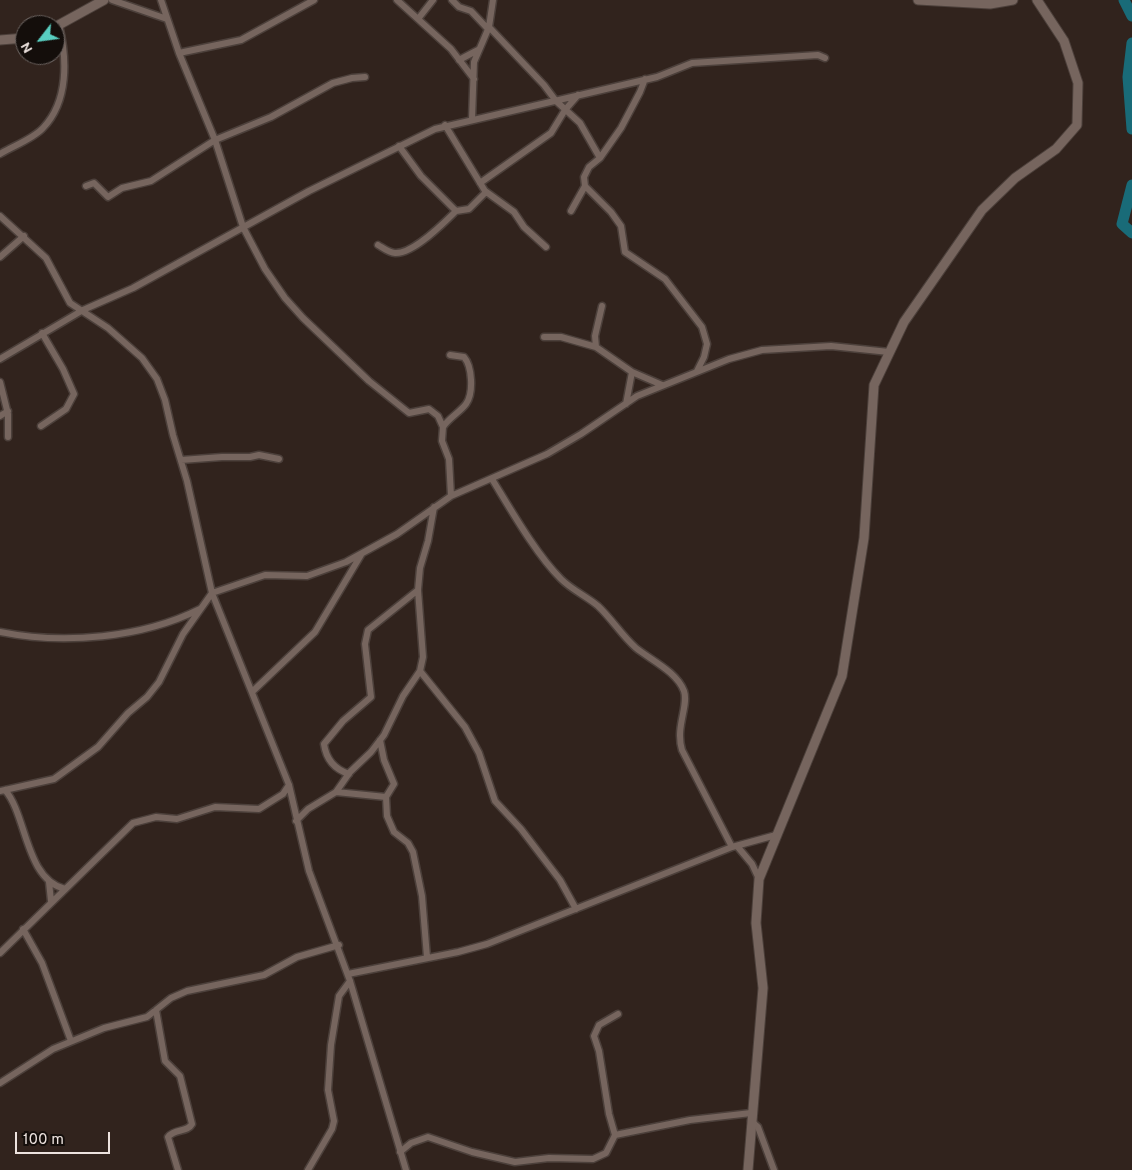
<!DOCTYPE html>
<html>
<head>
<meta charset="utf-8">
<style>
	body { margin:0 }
	#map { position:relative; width:1132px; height:1170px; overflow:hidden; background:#31231d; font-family:Overpass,sans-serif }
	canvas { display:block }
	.north { position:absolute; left:15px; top:15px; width:50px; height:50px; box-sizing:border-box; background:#140e0b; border:1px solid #6b6360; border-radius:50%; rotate:240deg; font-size:14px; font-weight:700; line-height:20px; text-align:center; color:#ede3df }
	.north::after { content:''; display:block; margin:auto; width:18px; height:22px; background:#58cec0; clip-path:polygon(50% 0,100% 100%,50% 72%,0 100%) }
	.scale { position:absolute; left:15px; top:1132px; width:95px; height:22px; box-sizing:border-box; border:2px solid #ede3df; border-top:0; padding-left:6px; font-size:15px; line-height:18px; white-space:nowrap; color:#ede3df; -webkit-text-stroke:4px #140e0b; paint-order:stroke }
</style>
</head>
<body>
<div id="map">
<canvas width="1132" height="1170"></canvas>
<div class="north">N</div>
<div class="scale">100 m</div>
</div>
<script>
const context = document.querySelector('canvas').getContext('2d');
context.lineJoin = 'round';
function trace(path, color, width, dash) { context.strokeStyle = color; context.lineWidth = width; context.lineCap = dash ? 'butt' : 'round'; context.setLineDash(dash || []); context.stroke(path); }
trace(new Path2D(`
	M 1124,0 L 1132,16
	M 1132,43 L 1128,77 L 1132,129
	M 1132,185 L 1122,224 L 1132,233`), '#196b78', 11);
const minor = new Path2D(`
	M 112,0 L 167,19
	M 161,0 L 179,53 L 215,140 L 243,227 L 265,269 L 285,298 L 303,318 L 369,381 L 409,413 L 429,409 L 438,416 L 443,427 L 442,441 L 449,459 L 451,496
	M 397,0 L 451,49 L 474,79
	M 452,0 L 459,7 L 471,11 L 488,29
	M 418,19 L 433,0
	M 489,27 L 544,85 L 556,101 L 580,123 L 600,158
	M 179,53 L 241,40 L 314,0
	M 459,60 L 478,50
	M 645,79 L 640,92 L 621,128 L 600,158 L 589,167 L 584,177 L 585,186 L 611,212 L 621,226 L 625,252 L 665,279 L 702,327 L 707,344 L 704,357 L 697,371
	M 472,119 L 474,62 L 489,27 L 493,0
	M 445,125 L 485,191 L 514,212 L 524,227 L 546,247
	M 0,154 C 13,146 33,139 43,128 C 69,101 67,58 59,25
	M 480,183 L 551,133 L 565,110 L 578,95
	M 86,186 L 94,183 L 108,197 L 122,188 L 151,181 L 215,140 L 271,117 L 333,83 L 352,78 L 365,77
	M 456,211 L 469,209 L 486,192
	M 571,211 L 585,186
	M 0,216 L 46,258 L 70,303 L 108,328 L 142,358 L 157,379 L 165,400 L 173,435 L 187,481 L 212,593 L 289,785 L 309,871 L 350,981 L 406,1170
	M 378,245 C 383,248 389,253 395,253 C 413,254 444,223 456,211 L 421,176 L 399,146
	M 0,257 L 24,236
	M 544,337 L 561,337 L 596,347 L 632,372 L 662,385
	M 596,347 L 595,336 L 602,306
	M 0,359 L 83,310 L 133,288 L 309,191 L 435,129 L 657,77 L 692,63 L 818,55 L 825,58
	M 0,382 L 8,414 L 8,437
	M 626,404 L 632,372
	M 0,416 L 8,411
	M 41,426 L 66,409 L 74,394 L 63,369 L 42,333
	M 443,427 C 449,418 460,412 466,404 C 474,393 472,366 464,357 L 450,355
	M 181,460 L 222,457 L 250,457 L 259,455 L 279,459
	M 492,479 C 511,510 536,554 561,579 C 572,590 586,596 598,606 C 612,619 622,636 636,648 C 651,660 677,672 684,691 C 689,706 675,727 682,750 L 732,847
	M 0,632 C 64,645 142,638 200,609
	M 420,671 L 465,727 L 479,753 L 495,801 L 521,829 L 560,880 L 576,909
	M 253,691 L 315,632 L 361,555
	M 380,740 L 384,760 L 394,784 L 386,797 L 387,816 L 394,832 L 408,843 L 413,852 L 422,896 L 427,957
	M 349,774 C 334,769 326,759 324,744 L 343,721 L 371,697 L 365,644 L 368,630 L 418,590
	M 5,790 C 27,815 25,879 65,889
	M 0,791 L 54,779 L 98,747 L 128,713 L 147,697 L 159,682 L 183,634 L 212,593 L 265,575 L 307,576 L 346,562 L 397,534 L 451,496 L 547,454 L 581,434 L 637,396 L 729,359 L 762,350 L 831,346 L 889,352
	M 336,792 L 386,797
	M 296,821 L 308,809 L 336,792 L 350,772 L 371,752 L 384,735 L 403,696 L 420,671 L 423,657 L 418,590 L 420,568 L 428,541 L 434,507
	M 737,846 L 752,864 L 759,879
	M 49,882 L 51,901
	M 23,929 L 42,963 L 71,1041
	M 0,953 L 133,823 L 156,817 L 177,819 L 215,807 L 259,809 L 283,794 L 289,785
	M 348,974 L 458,952 L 487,944 L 732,847 L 776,835
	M 156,1010 L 165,1061 L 180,1076 L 192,1124 C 187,1133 175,1128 168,1137 L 178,1170
	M 0,1083 L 53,1049 L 104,1028 L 147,1017 L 171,998 L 187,991 L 264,975 L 297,957 L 339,945
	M 751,1121 L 758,1127 L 774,1170
	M 615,1135 L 609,1114 L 599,1051 L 594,1036 L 599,1025 L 618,1014
	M 400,1152 L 411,1143 L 428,1137 L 472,1152 L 515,1162 L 549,1158 L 593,1159 L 606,1153 L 615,1135 L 690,1120 L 751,1113
	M 308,1170 L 332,1129 L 334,1121 L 328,1090 L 331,1045 L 339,996 L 350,981`);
const tertiary = new Path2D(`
	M 918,0 L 990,4 L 1013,0
	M 55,27 L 104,0
	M 0,40 L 25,38
	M 748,1170 L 763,988 L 756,923 L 759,879 L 842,676 L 864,538 L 874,385 L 904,322 L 982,210 L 1015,178 L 1056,149 L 1077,125 L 1078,83 L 1064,41 L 1037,0`);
trace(minor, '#4c403b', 9);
trace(tertiary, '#4c403b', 11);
trace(minor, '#76655e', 6);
trace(tertiary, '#76655e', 9);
</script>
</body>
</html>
